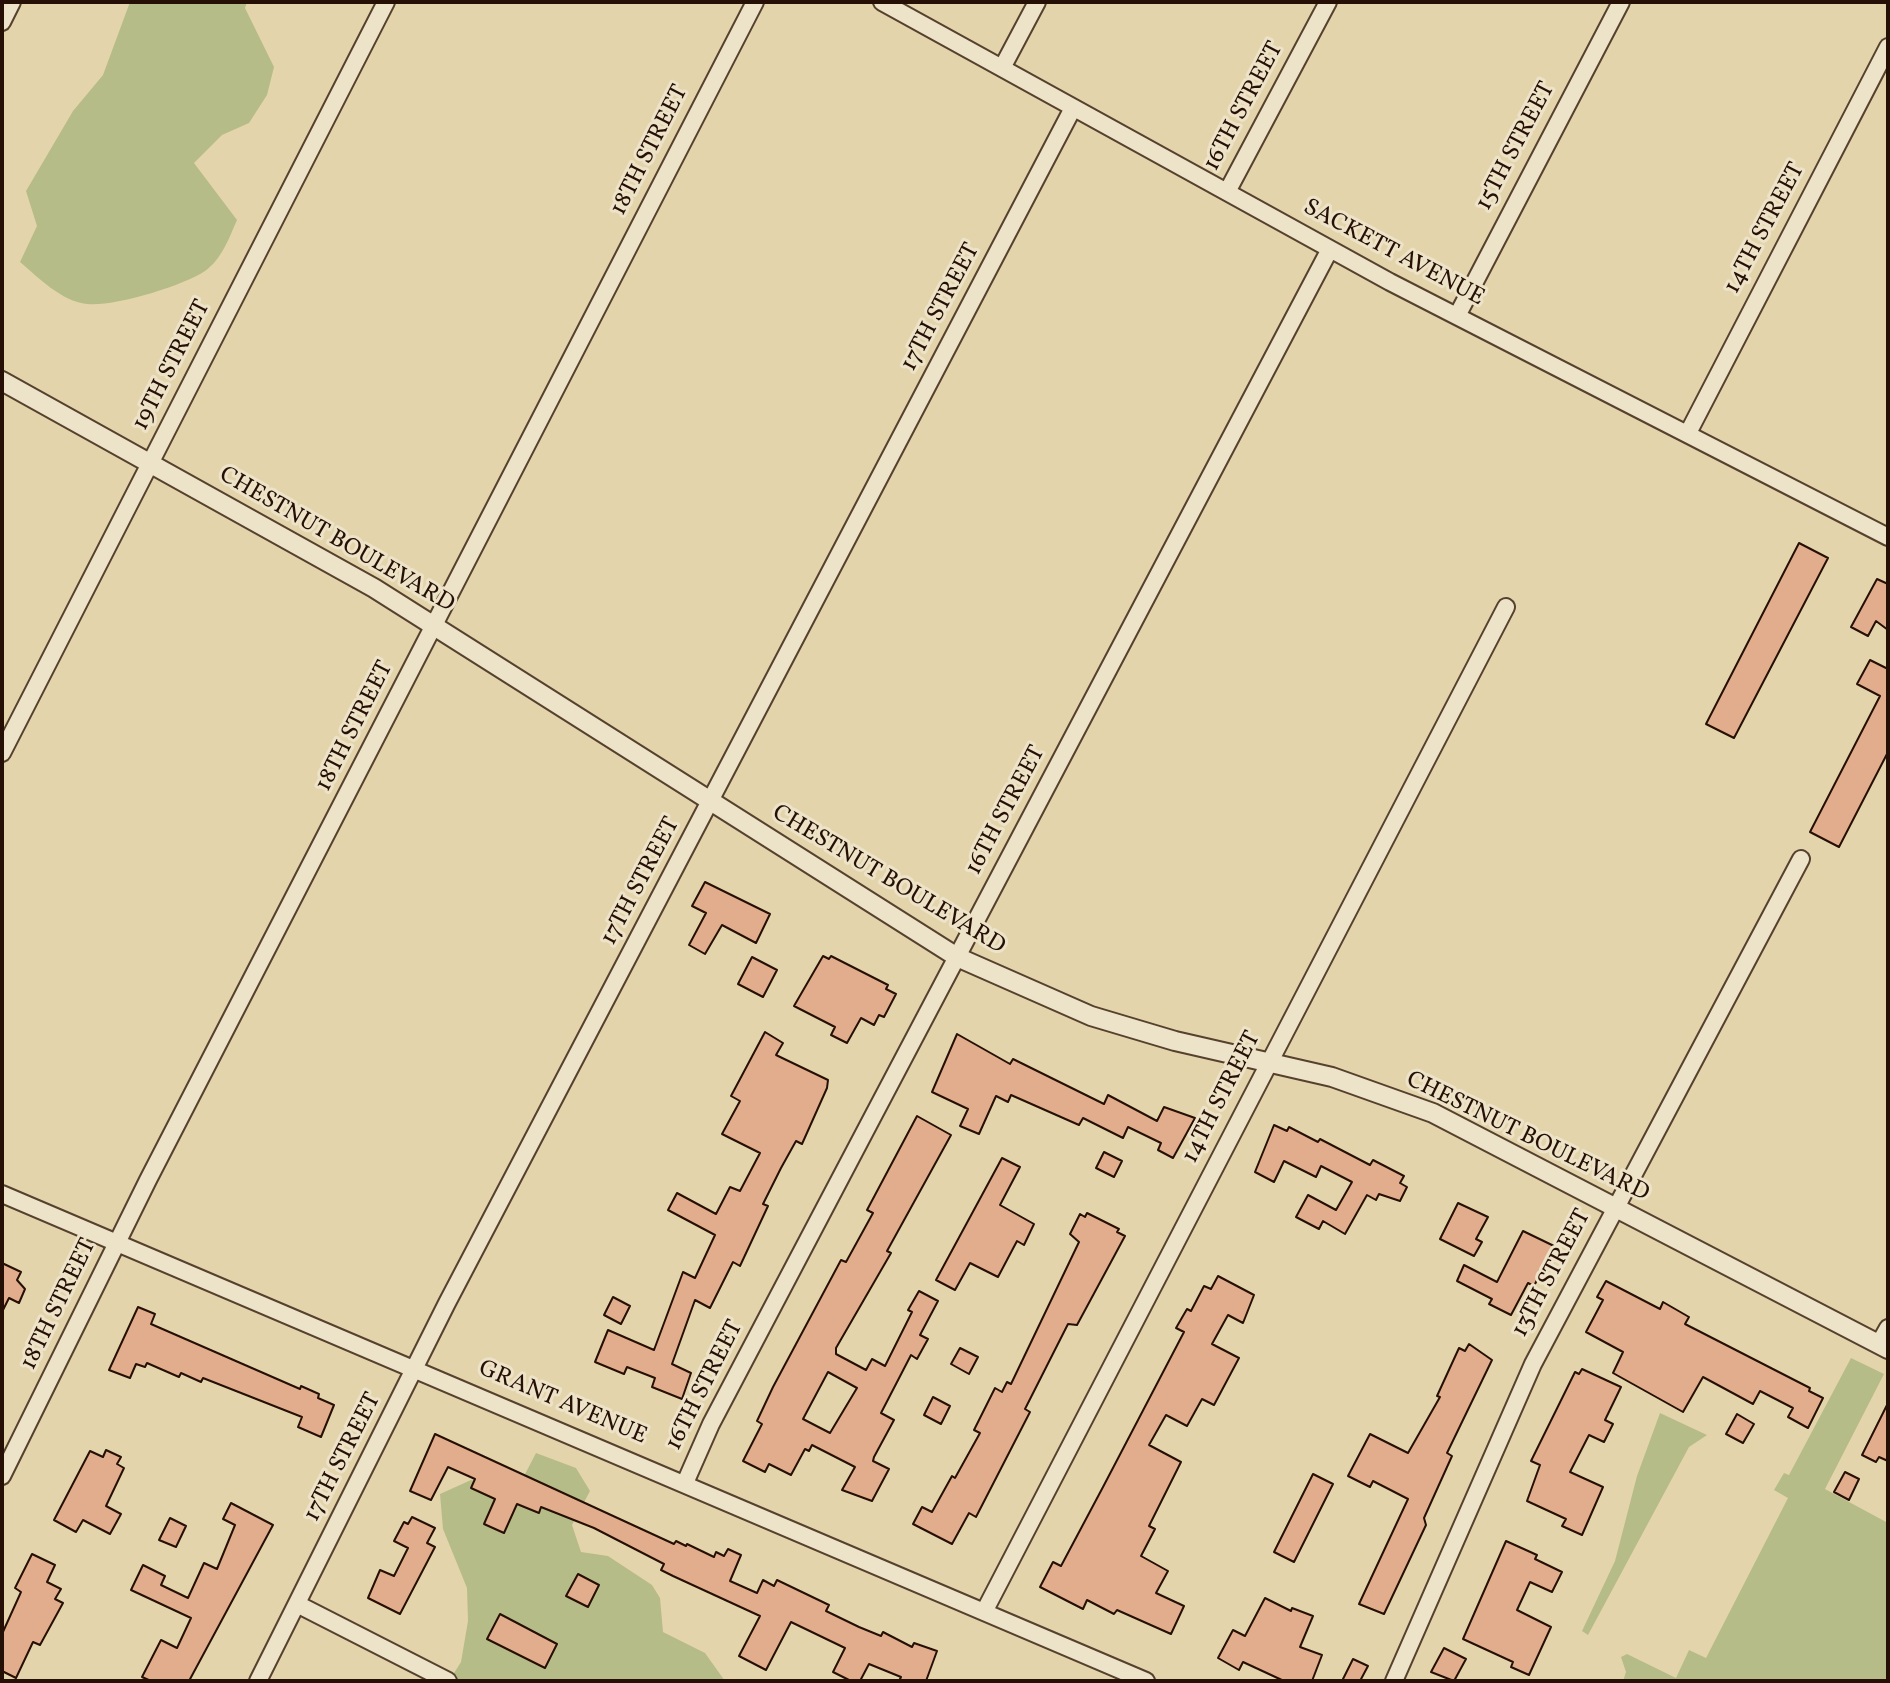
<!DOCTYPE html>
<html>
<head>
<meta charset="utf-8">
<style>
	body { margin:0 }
	#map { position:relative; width:1890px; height:1683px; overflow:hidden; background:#e4d4ab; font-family:Vollkorn,serif }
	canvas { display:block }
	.frame { position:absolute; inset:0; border:4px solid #261005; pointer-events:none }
</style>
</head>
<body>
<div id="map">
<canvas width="1890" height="1683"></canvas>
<div class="frame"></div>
</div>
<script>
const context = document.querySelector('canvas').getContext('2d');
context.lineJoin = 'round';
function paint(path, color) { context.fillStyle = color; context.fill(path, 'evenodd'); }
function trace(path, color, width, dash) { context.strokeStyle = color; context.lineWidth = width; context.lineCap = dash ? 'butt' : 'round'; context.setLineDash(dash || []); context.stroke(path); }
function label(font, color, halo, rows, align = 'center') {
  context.font = font + ' Vollkorn,serif'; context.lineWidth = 6; context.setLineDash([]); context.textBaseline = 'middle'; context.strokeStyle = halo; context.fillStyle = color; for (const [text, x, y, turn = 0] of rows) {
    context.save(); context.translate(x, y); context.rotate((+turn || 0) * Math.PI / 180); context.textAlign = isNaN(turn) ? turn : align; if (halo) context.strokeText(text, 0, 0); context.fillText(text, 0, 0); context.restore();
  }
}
paint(new Path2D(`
	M 130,2 L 247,2 L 245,8 L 274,67 L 267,95 L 249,123 L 222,135 L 194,163 L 237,220 C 229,238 222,259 205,271 C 183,286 113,307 87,304 C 61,301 39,278 20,262 L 37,226 L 26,191 L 73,111 L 103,75 Z
	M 1851,1358 L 1884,1374 L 1825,1489 L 1888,1523 L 1888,1681 L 1623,1681 L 1626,1672 L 1621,1657 L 1627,1654 L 1676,1678 L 1689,1650 L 1706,1658 L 1788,1498 L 1774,1490 L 1784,1473 L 1789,1475 Z
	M 1660,1413 L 1707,1435 L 1689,1447 L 1588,1635 L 1582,1631 L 1615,1561 L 1637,1476 Z
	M 536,1453 L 576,1468 L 590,1491 L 572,1525 L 581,1552 L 608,1556 L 652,1585 L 660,1598 L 663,1632 L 705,1653 L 725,1681 L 449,1681 L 461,1662 L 468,1621 L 467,1588 L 443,1529 L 440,1494 L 471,1480 L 500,1486 L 523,1478 Z`), '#b6bc87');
const building = new Path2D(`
	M 1799,543 L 1828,558 L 1734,738 L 1706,724 Z
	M 1877,579 L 1888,584 L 1888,630 L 1876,621 L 1868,636 L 1851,627 Z
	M 1870,660 L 1888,669 L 1888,752 L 1839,847 L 1810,832 L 1880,696 L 1857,684 Z
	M 705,882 L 770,914 L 756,943 L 722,925 L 705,954 L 689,945 L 706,913 L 692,906 Z
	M 823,956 L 829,959 L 831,956 L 888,985 L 886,989 L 896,994 L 884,1017 L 879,1015 L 874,1025 L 861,1018 L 847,1043 L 831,1035 L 835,1027 L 794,1006 Z
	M 752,957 L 777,970 L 763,997 L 738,984 Z
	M 765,1032 L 783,1043 L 776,1055 L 828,1080 L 827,1088 L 802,1144 L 796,1141 L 781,1168 L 763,1204 L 768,1206 L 740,1266 L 733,1262 L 710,1308 L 695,1300 L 672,1364 L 691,1373 L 682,1399 L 652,1387 L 655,1378 L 627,1367 L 624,1374 L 595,1362 L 608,1330 L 654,1350 L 683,1272 L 695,1278 L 715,1235 L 668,1210 L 677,1193 L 716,1214 L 730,1187 L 740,1191 L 760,1153 L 722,1134 L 740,1101 L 731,1096 Z
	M 957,1034 L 1010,1064 L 1013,1059 L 1104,1104 L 1108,1095 L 1157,1121 L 1164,1107 L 1195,1118 L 1173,1158 L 1158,1150 L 1161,1143 L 1128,1127 L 1123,1138 L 1083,1118 L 1079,1125 L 1011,1095 L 1008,1102 L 996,1096 L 979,1134 L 960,1126 L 968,1109 L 932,1092 Z
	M 917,1116 L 951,1135 L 887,1251 L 891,1253 L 836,1348 L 836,1354 L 866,1370 L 872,1359 L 885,1366 L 912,1312 L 908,1310 L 919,1291 L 938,1301 L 920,1335 L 928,1339 L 917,1359 L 911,1355 L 881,1413 L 894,1420 L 874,1457 L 873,1461 L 889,1469 L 872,1501 L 842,1490 L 855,1467 L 812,1445 L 809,1451 L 805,1449 L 791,1475 L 769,1464 L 765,1472 L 743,1461 L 762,1424 L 757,1421 L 773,1387 L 841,1260 L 846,1262 L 873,1213 L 867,1210 ZM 828,1372 L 857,1388 L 830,1433 L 803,1419 Z
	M 1274,1125 L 1287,1131 L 1289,1127 L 1318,1142 L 1320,1139 L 1370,1165 L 1373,1160 L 1404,1176 L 1400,1183 L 1407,1187 L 1400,1201 L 1379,1194 L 1376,1200 L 1367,1195 L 1345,1234 L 1323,1221 L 1319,1229 L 1296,1217 L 1308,1195 L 1336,1210 L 1352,1182 L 1321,1166 L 1316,1177 L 1284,1161 L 1274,1182 L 1255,1172 Z
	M 1104,1152 L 1122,1161 L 1114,1177 L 1096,1168 Z
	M 1002,1158 L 1020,1167 L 1000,1205 L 1034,1224 L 1024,1245 L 1017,1241 L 998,1277 L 970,1263 L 955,1290 L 936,1280 Z
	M 1458,1203 L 1488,1217 L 1476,1239 L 1482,1242 L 1474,1256 L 1440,1239 Z
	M 1087,1213 L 1119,1229 L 1117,1232 L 1125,1236 L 1077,1325 L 1068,1324 L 1025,1409 L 1030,1412 L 976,1517 L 969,1513 L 952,1544 L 913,1524 L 922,1507 L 932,1512 L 952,1476 L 955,1478 L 980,1433 L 974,1430 L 995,1388 L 1002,1392 L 1007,1382 L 1011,1384 L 1079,1242 L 1070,1234 L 1080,1214 L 1085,1217 Z
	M 1523,1231 L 1554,1246 L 1534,1286 L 1528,1283 L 1511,1315 L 1489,1304 L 1492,1299 L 1457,1281 L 1464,1265 L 1497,1282 Z
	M 2,1263 L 21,1272 L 17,1280 L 25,1289 L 19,1303 L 9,1298 L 2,1312 Z
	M 1218,1276 L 1254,1295 L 1243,1323 L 1228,1315 L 1212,1344 L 1239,1358 L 1214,1405 L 1202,1399 L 1187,1426 L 1166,1415 L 1149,1445 L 1181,1462 L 1149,1526 L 1155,1529 L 1141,1556 L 1168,1571 L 1156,1593 L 1184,1606 L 1171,1634 L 1117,1610 L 1114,1614 L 1087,1600 L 1083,1609 L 1040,1587 L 1053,1562 L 1061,1566 L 1103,1487 L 1184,1332 L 1176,1328 L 1187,1309 L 1191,1311 L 1204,1286 L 1211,1289 Z
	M 1606,1281 L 1660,1309 L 1663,1302 L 1689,1317 L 1685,1324 L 1810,1388 L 1809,1391 L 1823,1398 L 1808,1428 L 1788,1417 L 1793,1408 L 1760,1391 L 1753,1404 L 1703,1377 L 1683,1412 L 1613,1373 L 1623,1352 L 1586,1332 L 1603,1300 L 1597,1297 Z
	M 613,1297 L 630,1306 L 621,1324 L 604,1315 Z
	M 138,1307 L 155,1314 L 151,1324 L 300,1389 L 301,1386 L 319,1394 L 318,1398 L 334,1405 L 321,1437 L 298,1427 L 302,1417 L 203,1378 L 201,1382 L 181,1373 L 179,1377 L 147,1363 L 145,1367 L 136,1364 L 130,1378 L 109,1370 Z
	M 1469,1344 L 1492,1360 L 1447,1453 L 1452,1456 L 1424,1518 L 1426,1525 L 1384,1614 L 1359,1604 L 1408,1499 L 1373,1481 L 1370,1487 L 1348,1476 L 1370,1434 L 1408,1453 L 1440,1397 L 1437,1396 L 1459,1348 L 1465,1351 Z
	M 960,1348 L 978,1357 L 969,1374 L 951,1364 Z
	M 1582,1369 L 1621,1387 L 1605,1420 L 1613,1424 L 1604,1442 L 1589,1435 L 1570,1472 L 1603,1487 L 1582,1535 L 1562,1526 L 1566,1519 L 1527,1501 L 1540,1465 L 1531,1461 L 1575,1372 L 1579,1374 Z
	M 933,1397 L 950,1406 L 941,1424 L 924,1415 Z
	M 1888,1403 L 1888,1461 L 1879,1457 L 1876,1462 L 1862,1455 Z
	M 1737,1414 L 1754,1424 L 1743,1443 L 1726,1434 Z
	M 435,1434 L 674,1544 L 676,1541 L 686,1546 L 687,1544 L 714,1557 L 716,1552 L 724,1556 L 728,1549 L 741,1555 L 730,1581 L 757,1593 L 763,1580 L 774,1586 L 777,1580 L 829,1605 L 826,1611 L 859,1627 L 881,1636 L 883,1632 L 912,1647 L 914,1643 L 937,1651 L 926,1681 L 899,1681 L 901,1677 L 869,1664 L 860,1681 L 851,1681 L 833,1672 L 845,1648 L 791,1622 L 766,1670 L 739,1656 L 760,1616 L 673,1576 L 661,1570 L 664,1564 L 594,1528 L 541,1507 L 539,1513 L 517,1504 L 504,1533 L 484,1524 L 495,1499 L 471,1488 L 475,1479 L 448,1467 L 431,1500 L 410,1491 Z
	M 106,1450 L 121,1457 L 117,1464 L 124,1468 L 106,1506 L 121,1514 L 110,1534 L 83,1520 L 76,1532 L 54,1520 L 90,1451 L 103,1457 Z
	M 1845,1472 L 1859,1479 L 1849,1500 L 1834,1492 Z
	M 1313,1474 L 1333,1484 L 1294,1562 L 1274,1552 Z
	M 231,1503 L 273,1525 L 189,1681 L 151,1681 L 142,1677 L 161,1640 L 177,1648 L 191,1618 L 131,1590 L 143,1565 L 165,1576 L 161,1585 L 188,1598 L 204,1563 L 217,1569 L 235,1525 L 223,1519 Z
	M 412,1517 L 435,1528 L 427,1543 L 435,1547 L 400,1614 L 368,1598 L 380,1570 L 394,1576 L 408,1548 L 394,1541 L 404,1522 L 408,1524 Z
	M 170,1518 L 186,1526 L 176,1547 L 159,1540 Z
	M 1506,1541 L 1537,1555 L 1535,1559 L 1562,1572 L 1552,1592 L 1530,1582 L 1517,1610 L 1551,1627 L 1529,1675 L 1511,1667 L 1513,1662 L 1463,1639 Z
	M 32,1554 L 55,1565 L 47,1582 L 61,1589 L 55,1599 L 63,1603 L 40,1645 L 33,1642 L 16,1678 L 2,1671 L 2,1634 L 21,1592 L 15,1588 Z
	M 578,1574 L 599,1585 L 588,1607 L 566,1596 Z
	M 1265,1598 L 1291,1611 L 1292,1608 L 1313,1616 L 1300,1647 L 1322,1655 L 1312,1681 L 1284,1681 L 1243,1662 L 1239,1670 L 1218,1658 L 1233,1630 L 1245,1636 Z
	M 500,1614 L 557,1644 L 545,1668 L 487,1639 Z
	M 1444,1648 L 1466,1659 L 1454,1681 L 1431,1672 Z
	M 1353,1659 L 1368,1666 L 1360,1681 L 1342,1681 Z`);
paint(building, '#e1ad8c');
trace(building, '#261005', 2);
const minor = new Path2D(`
	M 882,2 L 1390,282 L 1888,537
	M 2,22 L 12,2
	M 1002,68 L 1037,2
	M 1227,192 L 1328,2
	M 1457,316 L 1621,2
	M 1688,433 L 1888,47
	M 2,753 L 386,2
	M 2,1194 L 1146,1681
	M 1879,1344 L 1888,1328
	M 2,1476 L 148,1180 L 755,2
	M 685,1483 L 711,1424 L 871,1120 L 1330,249
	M 297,1604 L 448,1681
	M 984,1612 L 1506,607
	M 258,1681 L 447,1303 L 1073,108
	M 1394,1681 L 1533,1364 L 1801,859`);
const tertiary = new Path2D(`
	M 2,381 L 374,588 L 957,957 L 1091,1016 L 1175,1041 L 1332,1077 L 1433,1113 L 1888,1349`);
trace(minor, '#56412e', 20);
trace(tertiary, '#56412e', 22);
trace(minor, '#ede3c8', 16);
trace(tertiary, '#ede3c8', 18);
label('24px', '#261005', '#ede3c8', [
	["16TH STREET",1245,107,-62],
	["15TH STREET",1517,147,-62],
	["18TH STREET",651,151,-63],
	["14TH STREET",1766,229,-62],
	["SACKETT AVENUE",1393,254,28],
	["17TH STREET",942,308,-62],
	["19TH STREET",173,366,-63],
	["CHESTNUT BOULEVARD",336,541,30],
	["18TH STREET",356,727,-63],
	["16TH STREET",1007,811,-62],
	["CHESTNUT BOULEVARD",888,881,31],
	["17TH STREET",642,882,-62],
	["14TH STREET",1223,1098,-63],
	["CHESTNUT BOULEVARD",1527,1138,26],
	["13TH STREET",1553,1274,-62],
	["18TH STREET",60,1305,-64],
	["16TH STREET",706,1386,-63],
	["GRANT AVENUE",562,1404,23],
	["17TH STREET",344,1458,-63]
]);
</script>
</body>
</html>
